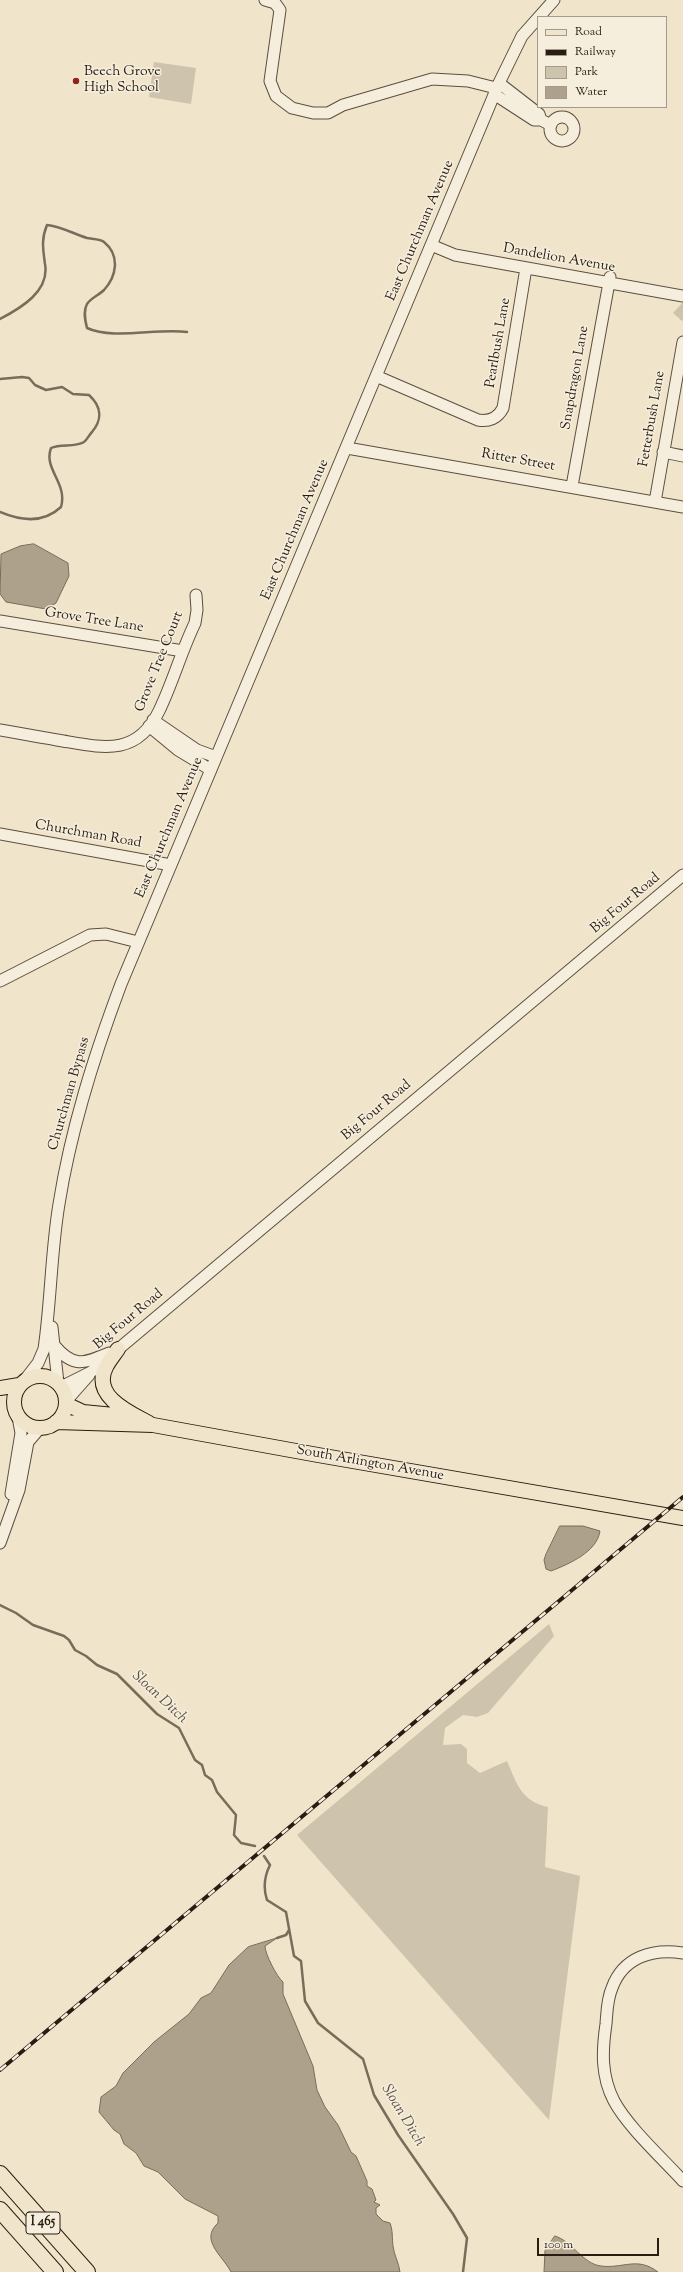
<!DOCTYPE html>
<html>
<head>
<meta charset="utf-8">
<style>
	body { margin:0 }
	#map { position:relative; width:683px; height:2272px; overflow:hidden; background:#f0e5cb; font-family:"Sorts Mill Goudy",serif }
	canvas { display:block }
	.legend { position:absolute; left:537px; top:16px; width:130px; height:92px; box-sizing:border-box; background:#f5eedd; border:1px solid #a49a8c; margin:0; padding:5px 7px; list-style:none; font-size:12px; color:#2a1c12 }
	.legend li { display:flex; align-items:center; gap:8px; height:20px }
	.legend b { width:20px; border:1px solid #a49a8c }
	.scale { position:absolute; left:537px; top:2238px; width:122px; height:18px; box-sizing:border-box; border:2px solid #2a1c12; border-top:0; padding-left:5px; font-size:12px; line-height:14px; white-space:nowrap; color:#2a1c12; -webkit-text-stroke:3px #f5eedd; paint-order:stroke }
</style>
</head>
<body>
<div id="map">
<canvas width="683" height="2272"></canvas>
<ul class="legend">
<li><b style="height:5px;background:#f0e5cb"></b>Road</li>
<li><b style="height:5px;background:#2a1c12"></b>Railway</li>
<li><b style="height:11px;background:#cec3ac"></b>Park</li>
<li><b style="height:11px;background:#ada18c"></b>Water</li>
</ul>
<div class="scale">100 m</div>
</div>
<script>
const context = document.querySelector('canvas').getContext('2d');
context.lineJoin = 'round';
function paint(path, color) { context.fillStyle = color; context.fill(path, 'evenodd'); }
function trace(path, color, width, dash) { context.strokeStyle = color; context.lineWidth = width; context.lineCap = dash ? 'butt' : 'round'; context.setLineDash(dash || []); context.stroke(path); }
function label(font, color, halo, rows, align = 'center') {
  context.font = font + ' "Sorts Mill Goudy",serif'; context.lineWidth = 3; context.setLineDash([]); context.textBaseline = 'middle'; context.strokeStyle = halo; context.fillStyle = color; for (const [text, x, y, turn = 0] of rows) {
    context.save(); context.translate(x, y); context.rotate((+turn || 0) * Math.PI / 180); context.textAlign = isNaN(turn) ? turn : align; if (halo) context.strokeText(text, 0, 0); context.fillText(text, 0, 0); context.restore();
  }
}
paint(new Path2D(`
	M 154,62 L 196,68 L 191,104 L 149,97 Z
	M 683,302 L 683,320 L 682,321 L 673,313 Z
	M 549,1624 L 554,1636 L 488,1713 L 477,1717 L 463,1715 L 445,1728 L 443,1745 L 461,1744 L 467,1749 L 467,1763 L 480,1773 L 507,1761 C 517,1784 521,1801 548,1807 L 545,1867 L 580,1876 L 549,2120 L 297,1835 Z`), '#cec3ac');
const water = new Path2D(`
	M 34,544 L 68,563 L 69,576 L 56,603 L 46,609 L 6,602 L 0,594 L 1,554 L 20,546 Z
	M 560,1526 L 583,1526 L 600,1531 C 597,1552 569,1564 551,1571 L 546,1569 L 544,1560 L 546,1554 Z
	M 277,1938 L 265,1946 C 265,1954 277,1977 283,1982 L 283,1994 L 313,2066 L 317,2090 L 325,2107 L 338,2125 L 351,2152 L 356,2156 L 367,2181 L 367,2186 L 372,2189 L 376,2200 L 374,2202 L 380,2205 L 376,2208 L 376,2214 L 383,2221 L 390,2223 C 393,2231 392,2238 393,2246 C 394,2255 399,2263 400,2272 L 231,2272 C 223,2256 199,2240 218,2223 L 218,2216 L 185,2199 L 158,2172 L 144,2166 L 136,2153 L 124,2144 L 120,2134 L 114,2130 L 99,2112 L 101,2097 L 116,2086 L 123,2073 L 154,2042 L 189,2014 L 201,1998 L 211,1993 L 229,1965 L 248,1947 Z
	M 555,2236 C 572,2241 583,2264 601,2266 C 623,2269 637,2256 658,2272 L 544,2272 L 545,2251 Z`);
paint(water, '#ada18c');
trace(water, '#796c5b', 1);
trace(new Path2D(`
	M 0,319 C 21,308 50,291 45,264 C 43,249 41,239 47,225 C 60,226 74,234 87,238 C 92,239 101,239 104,242 C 121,256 116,277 104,290 C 99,295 91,298 87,304 C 83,311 85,320 87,328 C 113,340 157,328 187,332
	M 0,379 L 22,377 L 29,378 L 35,385 L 46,390 L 62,387 L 73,394 L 89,395 C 101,406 103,419 92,432 C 89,435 87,440 84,442 C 74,448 61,443 51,448 C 43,469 68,483 61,507 C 44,523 21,521 0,512
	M 0,1605 L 16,1613 L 33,1625 L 64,1636 L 69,1640 L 75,1650 L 86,1656 L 97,1665 L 117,1674 L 157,1714 L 179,1728 L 195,1760 L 202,1765 L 205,1775 L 212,1780 L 217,1792 L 236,1815 L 234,1835 L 241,1843 L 255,1846
	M 264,1856 L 270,1865 C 264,1877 263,1888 267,1900 L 286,1912 L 294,1956 L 301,1961 L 305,2001 L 318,2023 L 363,2059 L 374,2095 L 398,2135 L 453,2214 L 467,2238 L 463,2272
	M 277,1938 L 286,1935 L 289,1930`), '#796c5b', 2.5);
const minor = new Path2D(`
	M 265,0 L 275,3 L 280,10 L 270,81 L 276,96 L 292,108 L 313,113 L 328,113 L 343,105 L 432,79 L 468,81 L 496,88
	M 499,83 L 539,114 L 541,120
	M 494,94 L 534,120 L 541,120 L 551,125
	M550 129a12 12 0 1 1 24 0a12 12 0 1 1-24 0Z
	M 431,245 L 455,255 L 683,296
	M 376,376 L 478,420 C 489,422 498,418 503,408 L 526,268
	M 347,448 L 683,507
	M 663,452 L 683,456
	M 572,486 L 610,277
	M 655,502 L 683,342
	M 0,621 L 183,651
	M 153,720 L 197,750 L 216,757
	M 149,726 L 178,750 L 211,770
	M 0,730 C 21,734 42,737 63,741 C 104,748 137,756 159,711 C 173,682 181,652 195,623 L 197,610 L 196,595
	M 0,834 L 171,865
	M 0,981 L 90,935 L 106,934 L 138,942
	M 52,1327 L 58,1383
	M 54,1345 C 73,1368 83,1364 109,1353
	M 24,1381 L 38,1363 L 44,1349 C 51,1301 51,1252 59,1204 C 71,1128 94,1056 121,984 L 499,83 L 522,36 L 554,0
	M 61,1387 L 91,1372 L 683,875
	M 66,1401 L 89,1375
	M 11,1494 L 21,1433 L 18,1417
	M 0,1543 L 19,1490 L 28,1442 L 40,1428
	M 683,1953 C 653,1948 623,1957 612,1988 C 607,1999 607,2012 606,2024 C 602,2051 601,2076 614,2101 C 628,2127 662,2158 683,2181`);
const major = new Path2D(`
	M 118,1349 C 114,1355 109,1361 106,1367 C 91,1396 130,1413 149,1423
	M14 1402a26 26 0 1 1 52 0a26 26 0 1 1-52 0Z
	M 0,1388 L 19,1385
	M 66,1404 L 83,1412 L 124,1416
	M 56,1422 L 153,1425 L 318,1455 L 683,1518`);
const highway = new Path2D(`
	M 0,2174 L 87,2272
	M 0,2210 L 55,2272`);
trace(minor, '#5c4e40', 13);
trace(major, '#2a1c12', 16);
trace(highway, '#2a1c12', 18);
trace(minor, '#f5eedd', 11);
trace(major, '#f0e5cb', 14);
trace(highway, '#f0e5cb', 16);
const rail = new Path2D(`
	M 0,2070 L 683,1497`);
trace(rail, '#2a1c12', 4);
trace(rail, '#f5eedd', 2.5, [8]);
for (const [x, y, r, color] of [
	[76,81,4,"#8f2418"]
]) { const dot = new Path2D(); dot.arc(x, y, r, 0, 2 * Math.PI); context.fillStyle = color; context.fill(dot); trace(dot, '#f5eedd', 1.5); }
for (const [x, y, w] of [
	[43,2223,34]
]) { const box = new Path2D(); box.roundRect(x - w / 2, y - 11, w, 22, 3); context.fillStyle = '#f5eedd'; context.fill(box); trace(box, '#2a1c12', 1); }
label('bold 13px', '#2a1c12', null, [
	["I 465",43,2223]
]);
label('14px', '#2a1c12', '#f5eedd', [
	["Beech Grove",84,73],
	["High School",84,89]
], 'left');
label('14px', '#2a1c12', '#f5eedd', [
	["East Churchman Avenue",421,231,-67],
	["Dandelion Avenue",559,259,10],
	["Pearlbush Lane",499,343,-80],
	["Snapdragon Lane",576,378,-80],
	["Fetterbush Lane",653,419,-80],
	["Ritter Street",518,461,10],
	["East Churchman Avenue",296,530,-67],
	["Grove Tree Lane",94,621,9],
	["Grove Tree Court",160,662,-68],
	["East Churchman Avenue",170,828,-67],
	["Churchman Road",88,835,10],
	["Big Four Road",626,904,-40],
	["Churchman Bypass",70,1094,-74],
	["Big Four Road",377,1111,-40],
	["Big Four Road",129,1320,-40],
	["South Arlington Avenue",370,1464,10]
]);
label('italic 15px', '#5e5143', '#f5eedd', [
	["Sloan Ditch",159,1698,43],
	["Sloan Ditch",402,2116,59]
]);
</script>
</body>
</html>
